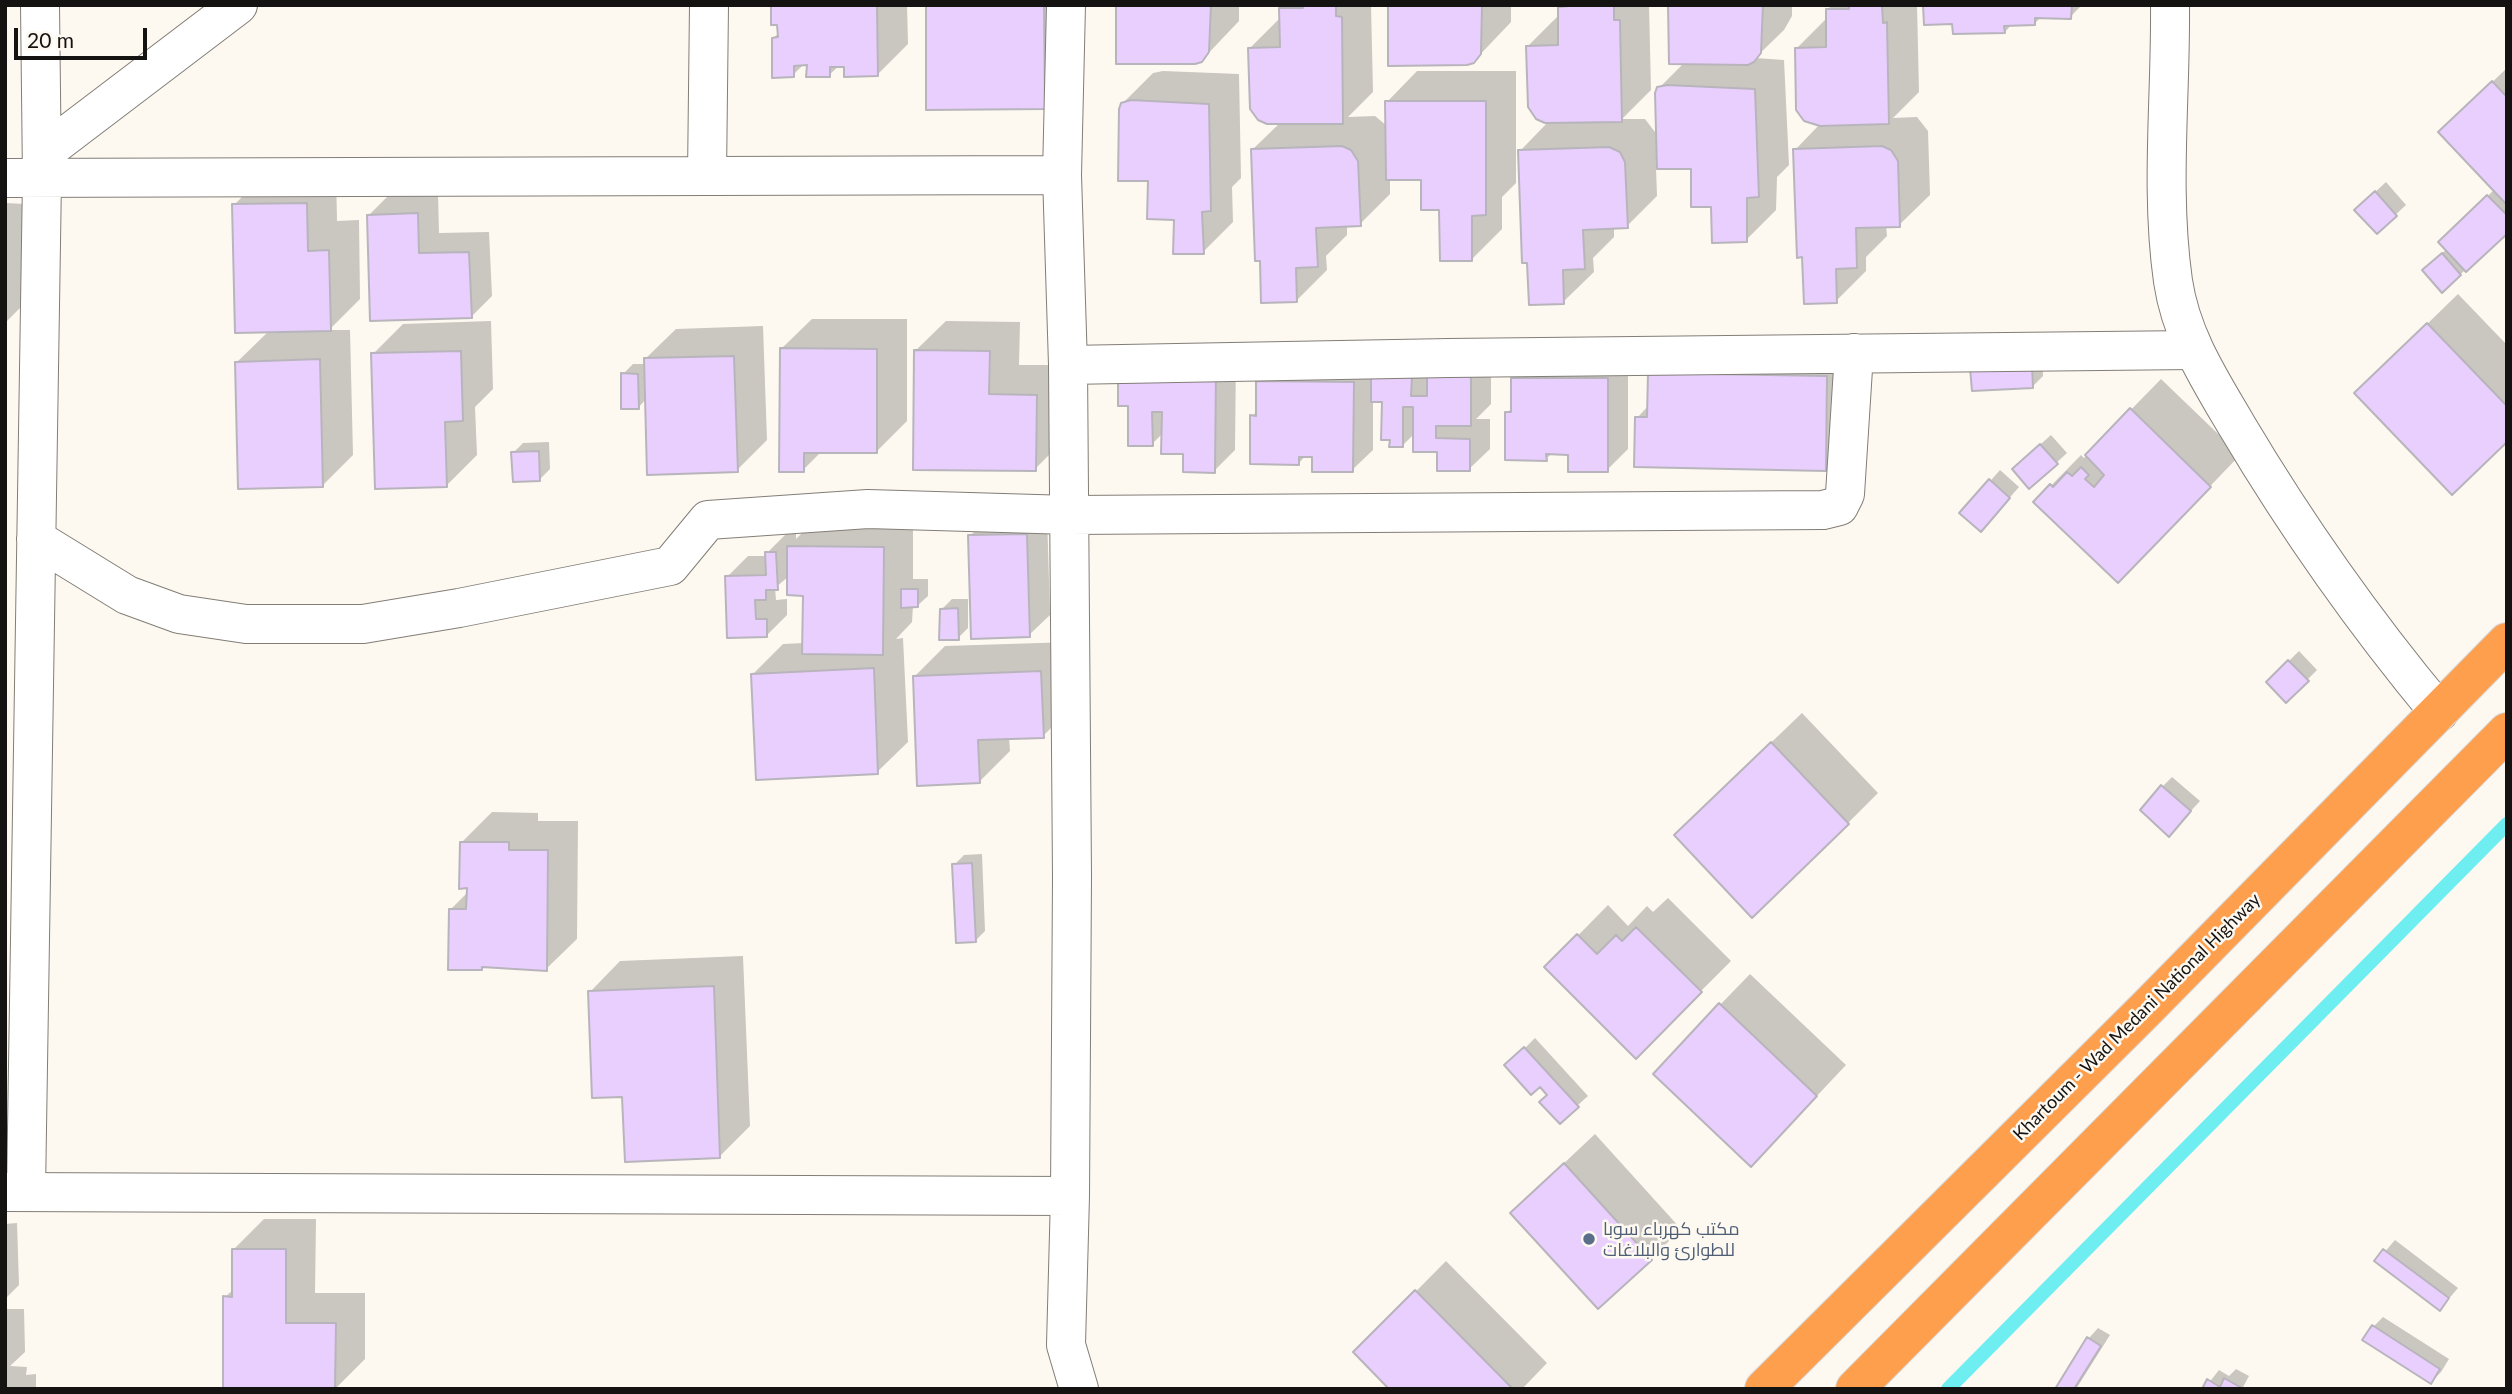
<!DOCTYPE html>
<html>
<head>
<meta charset="utf-8">
<style>
	body { margin:0 }
	#map { position:relative; width:2512px; height:1394px; overflow:hidden; background:#fdf8f0; font-family:Lato,sans-serif }
	canvas { display:block }
	.frame { position:absolute; inset:0; border:7px solid #151311; pointer-events:none }
	.scale { position:absolute; left:14px; top:28px; width:133px; height:32px; box-sizing:border-box; border:4px solid #151311; border-top:0; padding-left:9px; font-size:21px; line-height:24px; white-space:nowrap; color:#151311; -webkit-text-stroke:5px #fdf8f0; paint-order:stroke }
</style>
</head>
<body>
<div id="map">
<canvas width="2512" height="1394"></canvas>
<div class="frame"></div>
<div class="scale">20 m</div>
</div>
<script>
const context = document.querySelector('canvas').getContext('2d');
context.lineJoin = 'round';
function paint(path, color) { context.fillStyle = color; context.fill(path, 'evenodd'); }
function trace(path, color, width, dash) { context.strokeStyle = color; context.lineWidth = width; context.lineCap = dash ? 'butt' : 'round'; context.setLineDash(dash || []); context.stroke(path); }
function label(font, color, halo, rows, align = 'center') {
  context.font = font + ' Lato,Cairo,sans-serif'; context.lineWidth = 5; context.setLineDash([]); context.textBaseline = 'middle'; context.strokeStyle = halo; context.fillStyle = color; for (const [text, x, y, turn = 0] of rows) {
    context.save(); context.translate(x, y); context.rotate((+turn || 0) * Math.PI / 180); context.textAlign = isNaN(turn) ? turn : align; if (halo) context.strokeText(text, 0, 0); context.fillText(text, 0, 0); context.restore();
  }
}
paint(new Path2D(`
	M 773,5 L 907,5 L 908,44 L 877,75 L 840,65 L 829,75 L 808,63 L 805,63 L 793,75 L 773,38 L 779,33 Z
	M 927,5 L 1074,5 L 1044,108 Z
	M 1118,5 L 1239,5 L 1239,21 L 1201,61 Z
	M 1285,5 L 1371,5 L 1373,92 L 1348,117 L 1375,116 L 1387,126 L 1387,102 L 1417,71 L 1516,71 L 1516,183 L 1502,197 L 1502,229 L 1472,259 L 1422,178 L 1390,178 L 1390,194 L 1360,224 L 1347,225 L 1347,235 L 1326,256 L 1327,270 L 1297,300 L 1253,149 L 1281,122 L 1250,48 L 1281,17 L 1281,9 Z
	M 1390,5 L 1511,5 L 1511,22 L 1473,62 Z
	M 1561,5 L 1649,5 L 1651,90 L 1622,119 L 1645,119 L 1658,136 L 1659,88 L 1684,63 L 1670,5 L 1792,5 L 1792,16 L 1784,30 L 1755,58 L 1784,60 L 1789,165 L 1777,177 L 1776,210 L 1746,240 L 1713,206 L 1692,168 L 1656,167 L 1657,196 L 1627,226 L 1614,227 L 1614,237 L 1593,258 L 1594,272 L 1563,302 L 1520,151 L 1549,121 L 1528,46 L 1558,16 Z
	M 1832,5 L 1917,5 L 1919,92 L 1893,118 L 1917,117 L 1928,131 L 1930,195 L 1899,225 L 1886,225 L 1887,236 L 1866,257 L 1866,271 L 1836,301 L 1795,150 L 1820,124 L 1796,49 L 1827,18 L 1828,9 Z
	M 1925,5 L 2082,5 L 2070,17 L 2042,16 L 2035,23 L 2012,24 L 2005,32 L 1954,22 Z
	M 2507,68 L 2507,232 L 2442,291 L 2434,260 L 2447,249 L 2440,242 L 2495,189 L 2461,112 Z
	M 1163,71 L 1239,74 L 1241,178 L 1232,187 L 1233,222 L 1203,252 L 1176,218 L 1150,179 L 1122,104 L 1153,73 Z
	M 336,174 L 337,221 L 359,220 L 360,299 L 329,330 L 350,330 L 353,455 L 323,485 L 237,362 L 269,331 L 234,205 L 264,175 Z
	M 2386,182 L 2406,205 L 2377,232 L 2356,210 Z
	M 438,193 L 439,233 L 489,232 L 492,296 L 471,317 L 368,216 L 389,195 Z
	M 5,203 L 25,204 L 24,304 L 5,323 Z
	M 2458,294 L 2507,345 L 2507,439 L 2387,363 Z
	M 812,319 L 907,319 L 907,421 L 877,451 L 822,451 L 803,470 L 781,349 Z
	M 491,321 L 493,389 L 475,407 L 477,455 L 446,486 L 373,354 L 403,324 Z
	M 946,321 L 1020,322 L 1019,365 L 1066,365 L 1065,439 L 1035,469 L 915,351 Z
	M 763,326 L 767,440 L 737,470 L 646,399 L 638,408 L 623,374 L 633,364 L 645,364 L 645,359 L 676,329 Z
	M 1856,346 L 1855,439 L 1825,469 L 1637,418 L 1649,405 L 1650,373 Z
	M 1236,352 L 1235,450 L 1214,471 L 1184,453 L 1163,433 L 1152,444 L 1129,404 Z
	M 1491,356 L 1491,404 L 1476,419 L 1490,419 L 1490,449 L 1469,469 L 1415,433 L 1402,446 L 1383,400 L 1373,400 L 1373,450 L 1352,470 L 1314,455 L 1306,455 L 1299,463 L 1252,416 L 1258,410 L 1258,382 L 1279,361 Z
	M 2042,356 L 2043,376 L 2033,386 L 1974,389 Z
	M 1534,358 L 1628,359 L 1628,449 L 1607,470 L 1570,453 L 1553,452 L 1546,459 L 1507,413 L 1513,407 L 1513,378 Z
	M 2161,379 L 2240,455 L 2148,551 L 2035,502 L 2081,455 L 2084,458 Z
	M 2051,435 L 2067,453 L 2030,487 L 2024,459 Z
	M 549,442 L 550,469 L 540,479 L 513,453 L 523,443 Z
	M 2000,470 L 2019,487 L 1990,520 L 1962,513 Z
	M 1047,514 L 1050,615 L 1029,635 L 970,536 L 991,515 Z
	M 819,516 L 913,517 L 913,579 L 928,579 L 928,596 L 917,606 L 913,606 L 912,622 L 896,639 L 903,638 L 908,742 L 877,772 L 753,674 L 783,644 L 804,643 L 805,594 L 789,576 L 775,588 L 776,600 L 787,599 L 787,615 L 767,635 L 727,577 L 748,556 L 767,556 L 767,553 L 788,532 L 796,532 L 796,539 Z
	M 952,599 L 968,599 L 968,628 L 958,638 L 942,609 Z
	M 1071,642 L 1073,706 L 1043,736 L 1009,737 L 1010,751 L 979,782 L 915,676 L 945,646 Z
	M 2299,651 L 2317,670 L 2286,701 L 2268,682 Z
	M 1802,713 L 1878,793 L 1848,823 L 1706,805 Z
	M 2172,777 L 2200,801 L 2179,824 L 2163,786 Z
	M 492,812 L 538,813 L 538,821 L 578,821 L 577,939 L 546,969 L 484,966 L 481,969 L 450,910 L 469,891 L 461,843 Z
	M 982,854 L 985,931 L 975,941 L 954,865 L 964,855 Z
	M 1668,898 L 1731,961 L 1636,1056 L 1547,967 L 1608,905 L 1628,926 L 1647,906 L 1653,912 Z
	M 743,956 L 750,1126 L 720,1156 L 590,992 L 620,961 Z
	M 1750,974 L 1846,1065 L 1781,1134 L 1720,1005 Z
	M 1535,1038 L 1588,1096 L 1560,1121 L 1549,1095 L 1540,1085 L 1507,1066 Z
	M 1595,1134 L 1681,1229 L 1651,1259 L 1543,1183 Z
	M 264,1219 L 316,1219 L 315,1293 L 365,1293 L 365,1359 L 335,1389 L 225,1297 L 234,1289 L 234,1249 Z
	M 17,1223 L 19,1285 L 5,1299 L 5,1224 Z
	M 2395,1240 L 2458,1288 L 2440,1309 L 2377,1261 Z
	M 1446,1261 L 1547,1363 L 1522,1389 L 1392,1389 L 1356,1352 Z
	M 5,1309 L 24,1309 L 25,1352 L 10,1366 L 27,1367 L 26,1375 L 36,1374 L 36,1389 L 5,1389 Z
	M 2383,1317 L 2449,1359 L 2441,1372 L 2431,1382 L 2373,1327 Z
	M 2098,1328 L 2110,1335 L 2076,1389 L 2057,1389 L 2089,1338 Z
	M 2236,1369 L 2249,1376 L 2242,1389 L 2204,1389 L 2219,1370 L 2229,1376 Z`), '#0003');
trace(new Path2D(`
	M 1948,1389 L 2507,824`), '#6eeef1', 14);
const building = new Path2D(`
	M 771,5 L 877,5 L 878,76 L 844,77 L 844,67 L 830,67 L 830,77 L 806,77 L 807,65 L 794,66 L 794,77 L 772,78 L 772,38 L 778,37 L 777,25 L 771,25 Z
	M 926,5 L 1044,5 L 1045,109 L 926,110 Z
	M 1116,5 L 1211,5 L 1209,52 L 1202,62 L 1195,64 L 1116,64 Z
	M 1303,5 L 1336,5 L 1336,16 L 1342,17 L 1343,124 L 1267,124 L 1258,120 L 1250,109 L 1248,48 L 1280,47 L 1279,8 L 1303,8 Z
	M 1388,5 L 1482,5 L 1481,54 L 1474,63 L 1467,65 L 1388,66 Z
	M 1581,5 L 1614,5 L 1614,20 L 1620,20 L 1622,122 L 1545,123 L 1536,119 L 1528,107 L 1526,46 L 1558,45 L 1558,7 Z
	M 1668,5 L 1763,5 L 1761,53 L 1754,62 L 1748,65 L 1669,64 Z
	M 1849,5 L 1882,5 L 1883,23 L 1887,22 L 1889,124 L 1820,126 L 1804,121 L 1796,110 L 1795,48 L 1826,47 L 1826,9 L 1849,9 Z
	M 1923,5 L 2072,5 L 2071,19 L 2035,18 L 2035,25 L 2004,26 L 2005,33 L 1953,34 L 1952,24 L 1924,25 Z
	M 2492,81 L 2507,97 L 2507,205 L 2438,132 Z
	M 1667,85 L 1755,89 L 1759,197 L 1747,198 L 1747,242 L 1712,243 L 1711,207 L 1691,207 L 1691,169 L 1657,169 L 1655,93 L 1657,87 Z
	M 1131,100 L 1209,104 L 1211,211 L 1202,212 L 1204,254 L 1173,254 L 1174,220 L 1147,219 L 1148,181 L 1118,181 L 1119,109 L 1121,103 Z
	M 1385,101 L 1486,101 L 1486,215 L 1472,216 L 1472,261 L 1440,261 L 1439,210 L 1421,210 L 1421,180 L 1386,180 Z
	M 1342,146 L 1351,150 L 1358,161 L 1361,226 L 1316,228 L 1318,267 L 1296,268 L 1297,302 L 1261,303 L 1260,261 L 1255,261 L 1251,149 Z
	M 1882,146 L 1891,150 L 1898,161 L 1900,227 L 1856,228 L 1857,268 L 1836,269 L 1837,303 L 1804,304 L 1802,257 L 1797,258 L 1793,149 Z
	M 1609,147 L 1620,152 L 1625,162 L 1628,228 L 1583,230 L 1585,269 L 1563,270 L 1564,304 L 1529,305 L 1527,263 L 1522,263 L 1518,150 Z
	M 2375,191 L 2397,216 L 2377,234 L 2354,210 Z
	M 2487,195 L 2507,215 L 2507,234 L 2466,272 L 2438,242 Z
	M 307,203 L 308,251 L 329,250 L 331,331 L 235,333 L 232,204 Z
	M 418,213 L 419,253 L 469,252 L 472,318 L 370,321 L 367,215 Z
	M 2442,253 L 2461,275 L 2442,293 L 2422,270 Z
	M 2427,323 L 2507,406 L 2507,442 L 2452,495 L 2354,393 Z
	M 780,348 L 877,349 L 877,453 L 804,453 L 804,472 L 779,472 Z
	M 914,350 L 990,351 L 989,394 L 1037,395 L 1036,471 L 913,470 Z
	M 461,351 L 463,421 L 445,422 L 447,487 L 375,489 L 371,353 Z
	M 734,356 L 738,472 L 647,475 L 644,358 Z
	M 320,359 L 323,487 L 238,489 L 235,362 Z
	M 2032,365 L 2033,388 L 1972,391 L 1970,368 Z
	M 1118,372 L 1216,372 L 1215,473 L 1183,472 L 1183,454 L 1161,454 L 1162,412 L 1152,412 L 1153,446 L 1128,446 L 1128,406 L 1118,406 Z
	M 621,373 L 638,374 L 639,409 L 621,409 Z
	M 1648,373 L 1827,376 L 1826,471 L 1634,467 L 1635,417 L 1647,417 Z
	M 1371,375 L 1412,376 L 1411,396 L 1427,396 L 1427,376 L 1471,376 L 1471,426 L 1436,426 L 1436,438 L 1470,439 L 1470,471 L 1437,471 L 1437,452 L 1413,452 L 1413,407 L 1403,407 L 1403,447 L 1389,447 L 1390,440 L 1381,440 L 1382,402 L 1371,402 Z
	M 1511,378 L 1608,378 L 1608,472 L 1568,472 L 1568,455 L 1546,454 L 1547,461 L 1505,460 L 1505,412 L 1511,412 Z
	M 1256,381 L 1354,382 L 1353,472 L 1312,472 L 1312,457 L 1299,457 L 1299,465 L 1250,464 L 1250,415 L 1256,416 Z
	M 2130,408 L 2211,487 L 2118,583 L 2033,502 L 2050,484 L 2053,487 L 2067,472 L 2072,476 L 2081,467 L 2089,475 L 2085,479 L 2094,487 L 2104,475 L 2085,455 Z
	M 2040,444 L 2058,464 L 2029,489 L 2012,469 Z
	M 539,451 L 540,481 L 513,482 L 511,452 Z
	M 1989,479 L 2010,498 L 1981,532 L 1959,513 Z
	M 1027,534 L 1030,637 L 971,639 L 968,535 Z
	M 787,546 L 884,547 L 883,655 L 802,654 L 803,596 L 787,595 Z
	M 765,552 L 776,552 L 778,590 L 766,590 L 766,600 L 755,600 L 756,619 L 767,619 L 767,637 L 727,638 L 725,576 L 766,575 Z
	M 901,589 L 918,589 L 918,607 L 901,608 Z
	M 958,608 L 959,640 L 939,640 L 940,609 Z
	M 2288,660 L 2309,681 L 2286,703 L 2266,682 Z
	M 874,668 L 878,774 L 756,780 L 751,674 Z
	M 1041,671 L 1044,738 L 978,740 L 980,783 L 917,786 L 913,676 Z
	M 1771,742 L 1849,824 L 1752,918 L 1674,835 Z
	M 2161,785 L 2191,811 L 2169,837 L 2140,810 Z
	M 460,842 L 509,842 L 509,850 L 548,850 L 547,971 L 482,967 L 482,970 L 448,970 L 449,909 L 466,909 L 467,888 L 459,889 Z
	M 972,863 L 976,942 L 956,943 L 952,864 Z
	M 1636,927 L 1702,992 L 1636,1059 L 1544,967 L 1577,934 L 1597,954 L 1616,935 L 1622,941 Z
	M 714,986 L 720,1158 L 625,1162 L 622,1097 L 592,1098 L 588,991 Z
	M 1719,1003 L 1817,1096 L 1751,1167 L 1653,1074 Z
	M 1524,1047 L 1579,1107 L 1560,1124 L 1539,1102 L 1547,1095 L 1540,1087 L 1531,1095 L 1504,1065 Z
	M 1564,1163 L 1652,1260 L 1598,1309 L 1510,1213 Z
	M 232,1249 L 286,1249 L 286,1323 L 336,1323 L 335,1389 L 223,1389 L 223,1296 L 232,1297 Z
	M 2383,1249 L 2449,1298 L 2440,1311 L 2374,1261 Z
	M 1415,1290 L 1513,1389 L 1389,1389 L 1353,1352 Z
	M 2372,1325 L 2440,1369 L 2431,1384 L 2362,1340 Z
	M 2087,1337 L 2101,1346 L 2074,1389 L 2055,1389 Z
	M 2224,1378 L 2240,1387 L 2239,1389 L 2202,1389 L 2207,1379 L 2220,1387 Z`);
paint(building, '#e9cffe');
trace(building, '#b8b4bc', 2);
const minor = new Path2D(`
	M 1066,5 L 1062,175 L 1068,365 L 1072,877 L 1070,1196 L 1066,1345 L 1079,1389
	M 42,154 L 238,5
	M 707,176 L 709,5
	M 5,178 L 1062,175
	M 1068,365 L 1449,358 L 2193,350
	M 36,539 L 127,595 L 179,614 L 246,624 L 363,624 L 459,608 L 670,566 L 708,520 L 868,509 L 1070,515 L 1823,510 L 1839,506 L 1845,494 L 1854,353
	M 5,1192 L 1070,1196
	M 26,1192 L 42,179 L 40,5`);
const tertiary = new Path2D(`
	M 2170,5 C 2171,97 2160,190 2173,281 C 2181,336 2210,380 2237,426 C 2297,527 2364,622 2439,712`);
const trunk = new Path2D(`
	M 1764,1389 L 2148,1007 L 2507,642
	M 1855,1389 L 2507,732`);
trace(minor, '#827e77', 40);
trace(tertiary, '#827e77', 40);
trace(trunk, '#d5d5d4', 40);
trace(minor, '#fff', 38);
trace(tertiary, '#fff', 38);
trace(trunk, '#fe9f4e', 38);
for (const [x, y, r, color] of [
	[1589,1239,7,"#5c6f8a"]
]) { const dot = new Path2D(); dot.arc(x, y, r, 0, 2 * Math.PI); context.fillStyle = color; context.fill(dot); trace(dot, '#fdf8f0', 2.5); }
label('18px', '#151311', '#fdf8f0', [
	["Khartoum - Wad Medani National Highway",2137,1017,-45]
]);
label('18px', '#4e5e75', '#fdf8f0', [
	["مكتب كهرباء سوبا",1603,1229],
	["للطوارئ والبلاغات",1603,1250]
], 'left');
</script>
</body>
</html>
